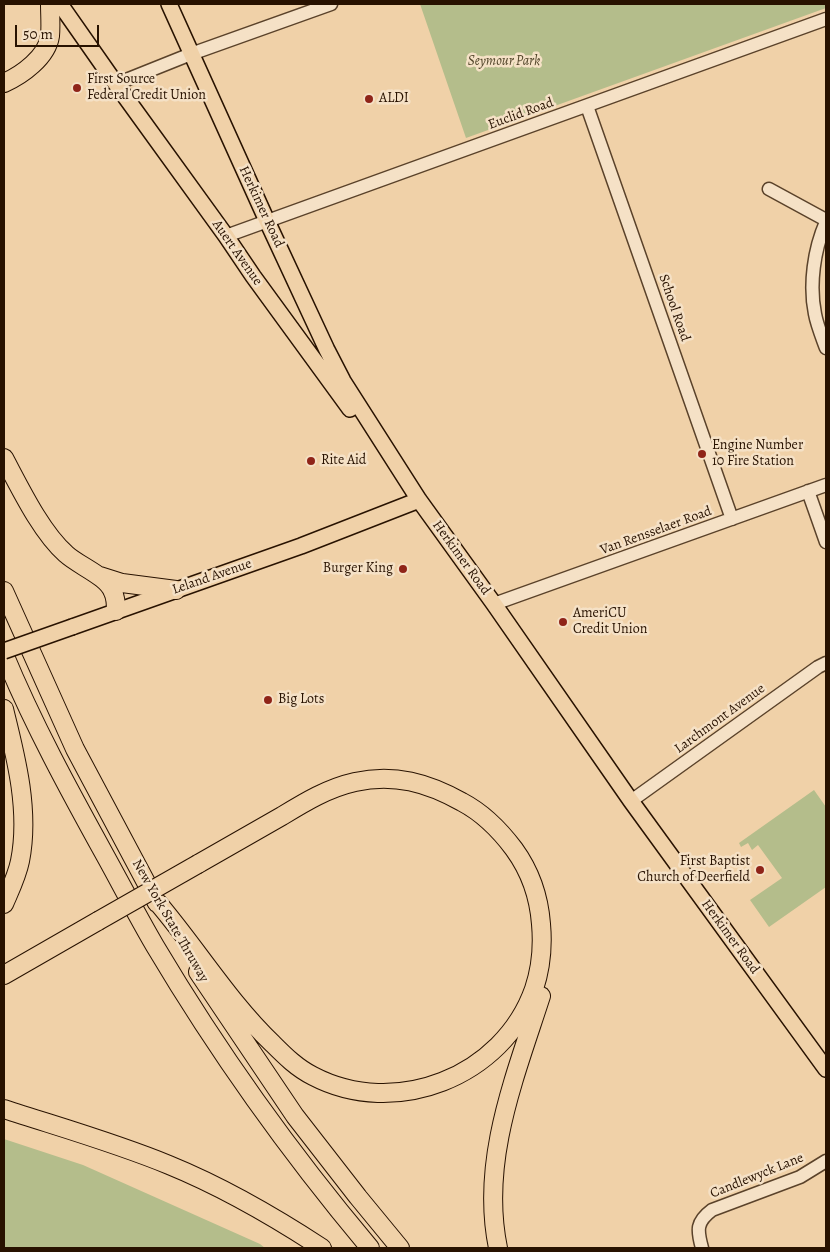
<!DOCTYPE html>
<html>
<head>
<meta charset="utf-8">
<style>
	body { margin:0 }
	#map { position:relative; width:830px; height:1252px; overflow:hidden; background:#f0d1a8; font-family:Alegreya,serif }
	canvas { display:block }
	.frame { position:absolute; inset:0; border:5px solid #281200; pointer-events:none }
	.scale { position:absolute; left:15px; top:25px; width:84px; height:22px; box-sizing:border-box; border:2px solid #281200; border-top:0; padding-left:6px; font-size:15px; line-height:18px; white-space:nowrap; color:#281200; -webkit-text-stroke:4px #f5e1c6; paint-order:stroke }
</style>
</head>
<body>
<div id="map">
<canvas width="830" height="1252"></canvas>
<div class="frame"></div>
<div class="scale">50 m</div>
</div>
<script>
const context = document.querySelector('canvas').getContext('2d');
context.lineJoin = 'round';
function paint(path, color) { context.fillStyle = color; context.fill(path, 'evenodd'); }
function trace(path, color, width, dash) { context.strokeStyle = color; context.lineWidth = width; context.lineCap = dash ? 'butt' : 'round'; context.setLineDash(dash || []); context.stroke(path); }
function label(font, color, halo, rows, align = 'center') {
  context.font = font + ' Alegreya,serif'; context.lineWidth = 5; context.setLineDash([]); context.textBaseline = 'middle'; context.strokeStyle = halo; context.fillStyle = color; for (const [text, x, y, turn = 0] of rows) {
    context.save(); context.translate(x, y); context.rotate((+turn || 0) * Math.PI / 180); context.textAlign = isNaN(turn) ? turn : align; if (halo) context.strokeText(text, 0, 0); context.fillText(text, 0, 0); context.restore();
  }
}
paint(new Path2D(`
	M 420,4 L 826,4 L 826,8 L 466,138 Z
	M 814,790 L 826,807 L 826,887 L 769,927 L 750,900 L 782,878 L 758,845 L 752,850 L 748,843 L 741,847 L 739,843 Z
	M 4,1139 L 83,1165 L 260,1244 L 265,1248 L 4,1248 Z`), '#b4bd8b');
const minor = new Path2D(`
	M 116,84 L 191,54 L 331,4
	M 587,106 L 732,519
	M 769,189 L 826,220
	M 826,222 C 814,249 809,285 815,314 C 817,325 822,337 826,348
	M 226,236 L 826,19
	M 808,491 L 826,542
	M 494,604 L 826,485
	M 631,801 L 818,667 L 826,663
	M 702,1248 C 697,1230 696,1222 712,1210 L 800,1177 L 826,1161`);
const major = new Path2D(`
	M 60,4 L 116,84 L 226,236 L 253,276 L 350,409
	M 169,4 L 267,221 L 327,350 L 343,381 L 419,500 L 494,604 L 631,801 L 826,1069
	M 72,627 L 301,546 L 419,500`);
const highway = new Path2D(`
	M 4,83 C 22,75 47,57 50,36 C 51,26 50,14 50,4
	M 4,458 C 20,488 41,532 66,554 C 79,566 107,576 113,592 C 116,598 116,605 116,611
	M 100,576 L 122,583 L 176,590
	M 4,591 L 75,749 L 157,903
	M 4,654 C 33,724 69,790 106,857 C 122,886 138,917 155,946 C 218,1052 291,1154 370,1248
	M 4,709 C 16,757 30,811 20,861 C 17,876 10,890 4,904
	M 158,903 C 197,949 229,1002 273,1044 C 285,1056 297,1068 313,1076 C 395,1119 503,1077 534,989 C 541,968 543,946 541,924 C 539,897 530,871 514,849 C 499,829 483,813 462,802 C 428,783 394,773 355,782 C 328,788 305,802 282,816 C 254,832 226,848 198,864
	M 198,972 L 295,1116 L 358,1197 L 400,1248
	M 4,975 L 98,921
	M 4,1109 C 59,1127 116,1143 169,1165 C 223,1187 273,1216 322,1248
	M 498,1248 C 480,1161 515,1077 541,996`);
trace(minor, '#5a422a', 15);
trace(major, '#281200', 18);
trace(highway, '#281200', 20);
trace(minor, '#f5e1c6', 12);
trace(major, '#f0d1a8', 15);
trace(highway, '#f0d1a8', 18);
const majorBridge = new Path2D(`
	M 4,651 L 72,627`);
const highwayBridge = new Path2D(`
	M 98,921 L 198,864`);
trace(majorBridge, '#281200', 18, []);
trace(highwayBridge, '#281200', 20, []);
trace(majorBridge, '#f0d1a8', 15);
trace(highwayBridge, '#f0d1a8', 18);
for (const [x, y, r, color] of [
	[77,88,5,"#8f2418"],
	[369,99,5,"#8f2418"],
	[702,454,5,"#8f2418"],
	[311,461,5,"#8f2418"],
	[403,569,5,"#8f2418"],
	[563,622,5,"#8f2418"],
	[268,700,5,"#8f2418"],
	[760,870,5,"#8f2418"]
]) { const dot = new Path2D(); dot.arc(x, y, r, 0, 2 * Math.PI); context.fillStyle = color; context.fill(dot); trace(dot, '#f5e1c6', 2); }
label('italic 14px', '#52452a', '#f5e1c6', [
	["Seymour Park",504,62]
]);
label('14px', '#281200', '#f5e1c6', [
	["First Source",87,80],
	["Federal Credit Union",87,96],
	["ALDI",379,99],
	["Engine Number",712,446],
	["10 Fire Station",712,462],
	["Rite Aid",321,461],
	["Burger King",393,569,"right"],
	["AmeriCU",573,614],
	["Credit Union",573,630],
	["Big Lots",278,700],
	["First Baptist",750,862,"right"],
	["Church of Deerfield",750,878,"right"]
], 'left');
label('14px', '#281200', '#f5e1c6', [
	["Euclid Road",521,114,-20],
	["Herkimer Road",261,207,65],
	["Auert Avenue",237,253,55],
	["School Road",674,308,71],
	["Van Rensselaer Road",656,531,-20],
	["Herkimer Road",461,558,54],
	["Leland Avenue",212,577,-19],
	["Larchmont Avenue",720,719,-36],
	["New York State Thruway",170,921,60],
	["Herkimer Road",730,937,54],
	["Candlewyck Lane",757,1176,-22]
]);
</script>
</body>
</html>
